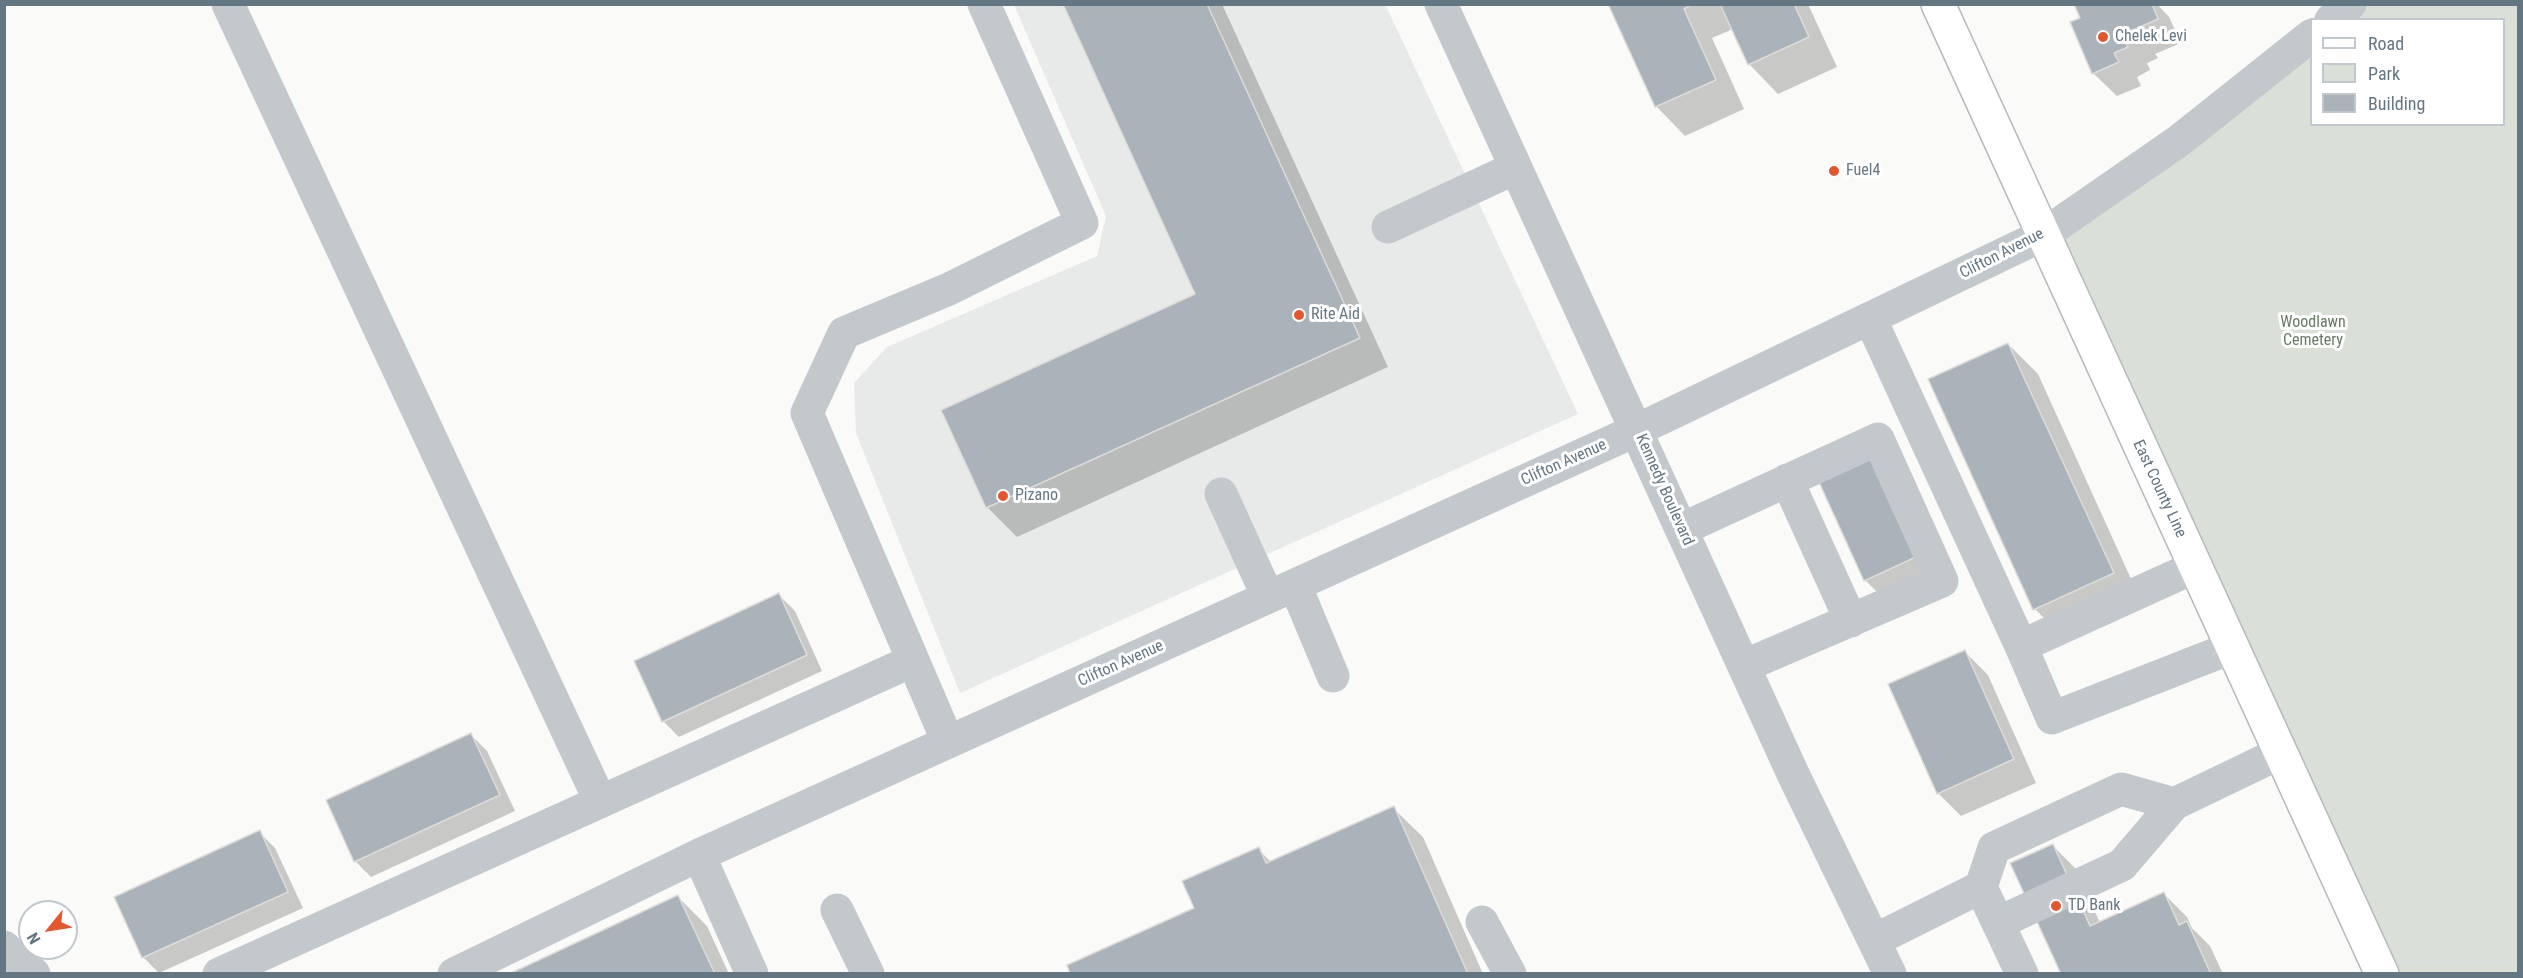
<!DOCTYPE html>
<html>
<head>
<meta charset="utf-8">
<style>
	body { margin:0 }
	#map { position:relative; width:2523px; height:978px; overflow:hidden; background:#fafaf8; font-family:"Roboto Condensed",sans-serif }
	canvas { display:block }
	.frame { position:absolute; inset:0; border:6px solid #657683; pointer-events:none }
	.legend { position:absolute; left:2310px; top:18px; width:195px; height:108px; box-sizing:border-box; background:#fff; border:2px solid #c1c8cd; margin:0; padding:8px 10px; list-style:none; font-size:18px; color:#657683 }
	.legend li { display:flex; align-items:center; gap:12px; height:30px }
	.legend b { width:30px; border:2px solid #c1c8cd }
	.north { position:absolute; left:18px; top:900px; width:60px; height:60px; box-sizing:border-box; background:#fff; border:2px solid #c1c8cd; border-radius:50%; rotate:240deg; font-size:16px; font-weight:700; line-height:24px; text-align:center; color:#657683 }
	.north::after { content:''; display:block; margin:auto; width:21px; height:27px; background:#e4572e; clip-path:polygon(50% 0,100% 100%,50% 72%,0 100%) }
</style>
</head>
<body>
<div id="map">
<canvas width="2523" height="978"></canvas>
<div class="frame"></div>
<ul class="legend">
<li><b style="height:8px;background:#fff"></b>Road</li>
<li><b style="height:16px;background:#dadfd7"></b>Park</li>
<li><b style="height:16px;background:#aab3b9"></b>Building</li>
</ul>
<div class="north">N</div>
</div>
<script>
const context = document.querySelector('canvas').getContext('2d');
context.lineJoin = 'round';
function paint(path, color) { context.fillStyle = color; context.fill(path, 'evenodd'); }
function trace(path, color, width, dash) { context.strokeStyle = color; context.lineWidth = width; context.lineCap = dash ? 'butt' : 'round'; context.setLineDash(dash || []); context.stroke(path); }
function label(font, color, halo, rows, align = 'center') {
  context.font = font + ' "Roboto Condensed",sans-serif'; context.lineWidth = 6; context.setLineDash([]); context.textBaseline = 'middle'; context.strokeStyle = halo; context.fillStyle = color; for (const [text, x, y, turn = 0] of rows) {
    context.save(); context.translate(x, y); context.rotate((+turn || 0) * Math.PI / 180); context.textAlign = isNaN(turn) ? turn : align; if (halo) context.strokeText(text, 0, 0); context.fillText(text, 0, 0); context.restore();
  }
}
paint(new Path2D(`
	M 1385,4 L 1578,414 L 960,693 L 856,433 L 854,383 L 887,347 L 1097,256 L 1106,216 L 1014,5 Z`), '#e8e9e9');
paint(new Path2D(`
	M 2350,5 L 2518,5 L 2518,973 L 2382,973 L 2043,235 L 2311,35 L 2312,124 L 2504,124 L 2504,20 L 2331,19 Z`), '#dadfd7');
paint(new Path2D(`
	M 1065,4 L 1222,4 L 1388,367 L 1017,537 L 987,507 L 1197,295 Z
	M 1609,4 L 1808,4 L 1837,67 L 1778,94 L 1749,64 L 1733,29 L 1712,38 L 1744,109 L 1685,136 L 1656,106 Z
	M 2075,4 L 2157,4 L 2169,17 L 2181,43 L 2155,54 L 2158,58 L 2147,63 L 2150,70 L 2137,77 L 2141,86 L 2117,96 L 2093,73 L 2082,19 Z
	M 2008,344 L 2038,374 L 2142,603 L 2064,638 L 2035,609 Z
	M 1820,480 L 1940,579 L 1888,603 L 1865,580 Z
	M 779,595 L 795,611 L 822,671 L 679,737 L 663,721 Z
	M 1965,652 L 1988,675 L 2036,783 L 1961,816 L 1938,793 Z
	M 471,735 L 487,751 L 515,811 L 371,877 L 355,861 Z
	M 1393,808 L 1423,837 L 1483,974 L 1072,974 L 1196,909 L 1258,849 L 1271,862 Z
	M 259,832 L 275,848 L 303,908 L 159,973 L 143,957 Z
	M 2052,845 L 2076,869 L 2100,923 L 2164,894 L 2187,917 L 2192,928 L 2210,946 L 2223,974 L 2063,974 Z
	M 678,897 L 707,926 L 729,974 L 512,974 Z`), '#0003');
const building = new Path2D(`
	M 1063,4 L 1207,4 L 1360,338 L 986,508 L 941,410 L 1195,294 Z
	M 1608,4 L 1693,4 L 1684,9 L 1716,80 L 1655,107 Z
	M 1720,4 L 1794,4 L 1809,37 L 1748,65 Z
	M 2074,4 L 2152,4 L 2158,19 L 2133,30 L 2135,35 L 2124,40 L 2128,47 L 2114,53 L 2119,62 L 2092,74 L 2070,22 L 2080,18 Z
	M 2008,343 L 2114,573 L 2033,610 L 1928,379 Z
	M 1872,455 L 1918,556 L 1864,581 L 1818,480 Z
	M 779,593 L 807,655 L 662,722 L 634,661 Z
	M 1965,650 L 2014,759 L 1937,794 L 1888,684 Z
	M 471,733 L 500,795 L 354,862 L 326,800 Z
	M 1394,806 L 1468,974 L 1070,974 L 1067,965 L 1194,908 L 1182,881 L 1259,847 L 1266,863 Z
	M 260,830 L 288,892 L 142,958 L 114,897 Z
	M 2053,844 L 2090,926 L 2164,892 L 2179,925 L 2187,921 L 2210,972 L 2206,974 L 2061,974 L 2010,863 Z
	M 678,895 L 715,974 L 509,974 Z`);
paint(building, '#aab3b9');
trace(building, '#dcdcda', 1.5);
const major = new Path2D(`
	M 1938,4 L 2382,974`);
trace(major, '#b5babe', 36);
trace(new Path2D(`
	M 228,4 L 600,801
	M 1441,4 L 1794,776 L 1890,974
	M 2331,20 L 2350,4
	M 1388,227 L 1515,168
	M 1870,318 L 2021,646
	M 1787,480 L 1851,621
	M 1221,494 L 1268,597
	M 1682,529 L 1878,439 L 1942,581 L 1744,666
	M 2195,567 L 2021,646 L 2052,718 L 2231,648
	M 1295,585 L 1333,676
	M 948,742 L 807,413 L 844,333 L 949,289 L 1082,223 L 984,4
	M 699,855 L 752,974
	M 837,910 L 868,974
	M 1482,922 L 1510,974
	M 1998,923 L 2122,865 L 2174,804 L 2280,753
	M 1875,940 L 1981,887
	M 4,947 L 34,974
	M 219,974 L 912,661
	M 454,974 L 699,855 L 1637,430 L 2043,235 L 2180,140 L 2312,35
	M 2022,974 L 1981,887 L 1994,848 L 2121,789 L 2174,804`), '#c3c8cc', 33);
trace(major, '#fff', 33);
for (const [x, y, r, color] of [
	[2103,37,6,"#e4572e"],
	[1834,171,6,"#e4572e"],
	[1299,315,6,"#e4572e"],
	[1003,496,6,"#e4572e"],
	[2056,906,6,"#e4572e"]
]) { const dot = new Path2D(); dot.arc(x, y, r, 0, 2 * Math.PI); context.fillStyle = color; context.fill(dot); trace(dot, '#fff', 2); }
label('16px', '#657683', '#fff', [
	["Chelek Levi",2115,37],
	["Fuel4",1846,171],
	["Rite Aid",1311,315],
	["Pizano",1015,496],
	["TD Bank",2068,906]
], 'left');
label('16px', '#657683', '#fff', [
	["Clifton Avenue",2002,254,-27],
	["Clifton Avenue",1564,463,-24],
	["East County Line",2159,489,65],
	["Kennedy Boulevard",1664,490,66],
	["Clifton Avenue",1121,664,-24]
]);
label('16px', '#687a64', '#fff', [
	["Woodlawn",2313,323],
	["Cemetery",2313,341]
]);
</script>
</body>
</html>
